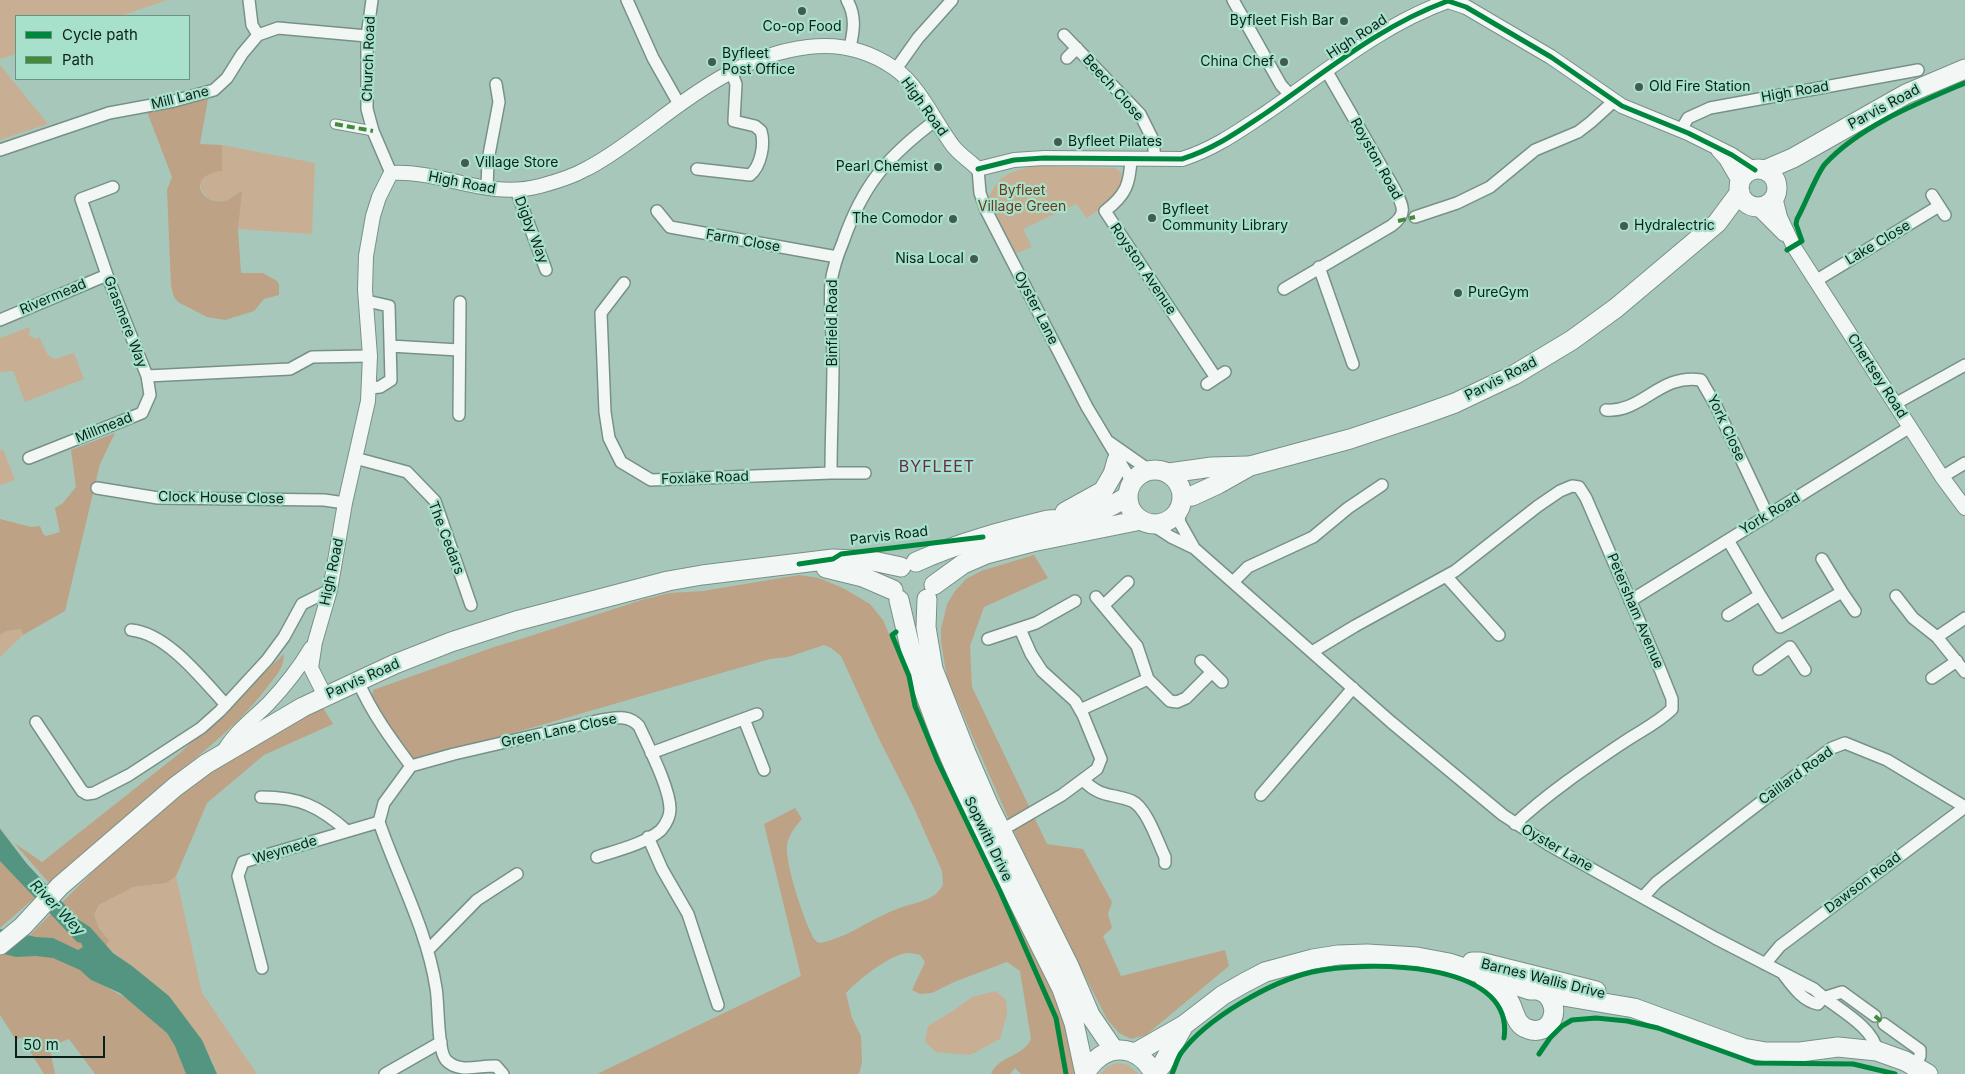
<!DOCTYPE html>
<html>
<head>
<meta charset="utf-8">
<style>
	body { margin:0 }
	#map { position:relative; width:1965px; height:1074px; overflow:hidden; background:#a8c7bb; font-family:Inter,sans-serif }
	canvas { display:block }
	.legend { position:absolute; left:15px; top:15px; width:175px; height:65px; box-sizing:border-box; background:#a8e1cb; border:1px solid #699484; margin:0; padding:6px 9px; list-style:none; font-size:15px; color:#0a2119 }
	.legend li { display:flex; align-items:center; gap:10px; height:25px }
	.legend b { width:25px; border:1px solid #699484 }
	.scale { position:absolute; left:15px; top:1036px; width:90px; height:22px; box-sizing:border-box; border:2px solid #0a2119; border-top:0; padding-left:6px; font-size:15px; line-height:18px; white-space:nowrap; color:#0a2119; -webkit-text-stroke:4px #a8e1cb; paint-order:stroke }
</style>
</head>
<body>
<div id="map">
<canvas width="1965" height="1074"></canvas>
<ul class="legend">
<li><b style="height:6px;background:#00873e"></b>Cycle path</li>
<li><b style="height:6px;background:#418b39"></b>Path</li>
</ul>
<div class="scale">50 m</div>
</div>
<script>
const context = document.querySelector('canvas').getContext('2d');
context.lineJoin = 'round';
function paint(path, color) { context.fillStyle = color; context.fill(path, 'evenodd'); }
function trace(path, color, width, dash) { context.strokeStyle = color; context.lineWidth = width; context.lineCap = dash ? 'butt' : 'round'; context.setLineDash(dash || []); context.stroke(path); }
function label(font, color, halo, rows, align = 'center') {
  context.font = font + ' Inter,sans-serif'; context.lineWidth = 4.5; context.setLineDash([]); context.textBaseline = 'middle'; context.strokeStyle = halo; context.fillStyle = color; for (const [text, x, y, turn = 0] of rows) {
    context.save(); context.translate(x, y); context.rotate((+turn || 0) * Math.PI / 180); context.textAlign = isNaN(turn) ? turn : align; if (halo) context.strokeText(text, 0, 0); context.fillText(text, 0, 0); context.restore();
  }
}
paint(new Path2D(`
	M 0,0 L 167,0 L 121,16 L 16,16 L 16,54 L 0,59 Z
	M 0,65 L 48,124 L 0,140 Z
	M 222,145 L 315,163 L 312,234 L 238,229 L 241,192 C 236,194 229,200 224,201 C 211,204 199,193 200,180 C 207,174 213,172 222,171 Z
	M 1034,166 L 1115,168 L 1121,172 L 1123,180 C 1115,198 1103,207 1087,218 L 1076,204 L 1023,229 L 1032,247 L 1016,253 L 988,200 C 997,175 1010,172 1034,166 Z
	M 30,327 L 29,336 L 37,339 L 39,337 L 48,355 L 55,359 L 74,353 L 84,379 L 25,402 L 13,371 L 0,372 L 0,338 Z
	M 3,449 L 15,480 L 0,485 L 0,451 Z
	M 21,629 L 23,635 L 0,657 L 0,635 L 7,631 Z
	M 176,876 L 202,993 L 257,1074 L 217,1074 L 212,1060 L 169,996 L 104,945 L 109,940 L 98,927 L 94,914 L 99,905 L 133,887 L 166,883 Z
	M 996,991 L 1006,1000 L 1007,1014 L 1000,1039 L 970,1055 L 936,1052 L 925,1042 L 928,1026 L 954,1010 L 972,997 Z
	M 1117,1063 L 1128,1065 L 1139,1074 L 1100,1074 L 1107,1067 Z`), '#c8ae92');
paint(new Path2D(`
	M 208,99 L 200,144 L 222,145 L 222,171 C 183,176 204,206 224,201 C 230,200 236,194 242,191 L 238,229 L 241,273 L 263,273 L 277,281 L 279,284 L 279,295 L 264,299 L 254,311 L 225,320 L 207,317 L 178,302 L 174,297 L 171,286 L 167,190 L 172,177 L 146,109 Z
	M 115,433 L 100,464 L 65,611 L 23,635 L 21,629 L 7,631 L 0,635 L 0,519 L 31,527 L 40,526 L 43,534 L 46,536 L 60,532 L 55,508 L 63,503 L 76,487 L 71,450 Z
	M 1034,555 L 1048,578 L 984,607 L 970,646 L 972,687 L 1047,844 L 1083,849 L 1112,902 L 1108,914 L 1112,928 L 1103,936 L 1121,976 L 1225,950 L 1229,966 L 1146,1035 L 1131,1039 L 1119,1033 L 1107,1019 L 1075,957 L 1026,859 L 947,678 L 941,642 L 941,629 L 947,604 L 955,591 L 966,579 L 981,571 Z
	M 799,575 L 819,578 L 843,588 L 870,604 L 883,620 L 935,740 L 1058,991 L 1078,1074 L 1021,1074 L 1015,1068 L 1010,1074 L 991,1074 C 998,1056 1023,1057 1031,1039 L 1020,971 L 1007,962 L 954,982 L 932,993 L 920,994 L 912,990 L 925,962 L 920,955 C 916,954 912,953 908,953 C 890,954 858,980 846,993 L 852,1018 L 861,1036 L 862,1063 L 859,1074 L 597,1074 L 801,976 L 764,824 L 795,808 L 802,819 C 795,827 789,834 787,845 C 785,864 803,917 812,935 C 813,939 816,941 819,943 C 848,938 870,919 897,909 C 909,904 922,903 933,896 C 937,894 940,889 943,885 L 942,871 L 914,808 L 879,739 L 841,656 L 831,648 L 824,645 L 788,657 L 770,659 L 413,762 L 372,702 L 373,690 L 494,647 L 524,638 L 645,599 L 670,593 L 703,591 Z
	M 284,654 C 284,669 274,678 265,690 C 231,733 192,760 151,795 C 118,822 87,853 55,882 L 49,883 L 14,843 L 42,862 L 180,753 Z
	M 322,706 L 333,724 L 264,755 L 207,803 L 176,876 L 166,883 L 133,887 L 99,905 L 94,914 L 98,927 L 109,940 L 91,980 C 121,993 159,1015 175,1044 C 180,1053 182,1064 186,1074 L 95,1074 L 69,1039 L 51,1046 L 50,1050 L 55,1074 L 44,1074 L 21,1037 L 16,1040 L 0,1015 L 0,951 L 30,935 L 118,846 L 180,792 L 248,748 L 269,739 Z
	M 0,828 L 27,864 L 48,886 L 0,928 Z`), '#bda285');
paint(new Path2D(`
	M 0,829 L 27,864 L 79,920 L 90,927 L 113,953 L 132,966 L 169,996 L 202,1040 L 217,1074 L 186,1074 L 175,1046 L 167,1033 L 120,993 L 91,980 L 80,970 L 53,958 L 36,956 L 16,957 L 0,953 L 0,929 L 36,937 L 53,938 L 78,950 L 83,947 L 81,943 L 77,942 L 0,861 Z`), '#539580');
const pedestrian = new Path2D(`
	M 335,124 L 373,131`);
const minor = new Path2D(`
	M 249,0 L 252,25 L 258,35
	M 372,0 L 367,36 L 367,109 L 373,131 L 391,173
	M 627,0 L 653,58 L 679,104
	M 847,0 C 856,16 854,30 850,47
	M 1233,0 L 1281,85 L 1291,96
	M 1064,35 L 1140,114 L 1153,140 L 1155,159
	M 1067,58 L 1077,48
	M 896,69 L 918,38 L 952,0
	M 1681,130 L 1688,118 L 1710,108 L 1918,70
	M 0,150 L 109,113 L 174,101 L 214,90 L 227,78 L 242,54 L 258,35 L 278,28 L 367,36
	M 1131,158 C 1130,184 1126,195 1105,211 L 1216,378
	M 697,169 L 750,175 C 761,166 765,144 761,131 L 755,126 L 734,121 L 736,84 L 731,72
	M 978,169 L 980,193 L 986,210 L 1087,407 L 1132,482
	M 113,187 L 81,199 L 107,275 L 147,376 L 290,369 L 312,357 L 370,356
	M 487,188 L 488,160 L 499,102 L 496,84
	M 516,190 L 546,270
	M 1932,195 L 1945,215
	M 657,211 L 670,227 L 837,257
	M 1415,217 L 1457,203 L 1490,187 L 1535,150 L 1578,132 L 1591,122 L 1614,101
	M 1319,267 L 1353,364
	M 1817,280 L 1939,206
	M 624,283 L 601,313 L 605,412 L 609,438 L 621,462 L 651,480 L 831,473 L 865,473
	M 1284,289 L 1391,226 C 1408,214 1403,206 1395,190 L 1326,70
	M 367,301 L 389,306 L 391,380 L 380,387 L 370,388
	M 0,320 L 107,275
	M 390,346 L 459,350
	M 1207,384 L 1225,372
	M 1895,404 L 1965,365
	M 1606,410 C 1642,413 1660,373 1701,380 L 1716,406 L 1768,516
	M 459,415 L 460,302
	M 1109,442 L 1149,470
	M 29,458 L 142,413 L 150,395 L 147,376
	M 355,458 L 407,472 L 435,501 L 471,605
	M 831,473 C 831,436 833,399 833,362 C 833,336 829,308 831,282 C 833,269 838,254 843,242 C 863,184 888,156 936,120
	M 1942,477 L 1965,463
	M 97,488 L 158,498 L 324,500 L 345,503
	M 1178,512 L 1180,523 L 1193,546
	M 1151,524 L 1171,537 L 1194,548 L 1391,722 L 1503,815 L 1549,845 L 1715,938 L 1814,989 C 1833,1007 1873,1025 1877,1051
	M 1822,559 L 1842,592
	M 1446,576 L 1499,635
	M 1234,581 L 1248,567 L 1313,537 L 1348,508 L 1382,485
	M 1760,595 L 1780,627 L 1842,592 L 1855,611
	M 1896,596 L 1913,618 L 1937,637 L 1965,618
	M 1096,597 L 1137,646 L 1148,679 L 1170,701 L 1177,702 L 1186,698 L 1212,672
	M 1630,601 L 1910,427
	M 1104,605 L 1128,582
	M 1728,615 L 1760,595 L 1728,540
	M 131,630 C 167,633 203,680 226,705
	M 1937,637 L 1965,672
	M 988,639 L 1036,623 L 1075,601
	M 1312,652 L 1355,626 L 1455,571 L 1538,506 L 1560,491 L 1572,486 L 1579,487 L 1586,498 L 1660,669 L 1672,699 L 1672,709 C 1658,723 1640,731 1624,742 C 1587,767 1548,793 1515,824
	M 1201,661 L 1222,682
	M 1759,669 L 1790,647 L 1805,670
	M 1932,678 L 1957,661
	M 358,681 C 371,712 391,739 411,766
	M 1080,710 L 1148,679
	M 744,719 L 764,770
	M 36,722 L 82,791 L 87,794 L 94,793 L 129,775 L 201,728 L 220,711 L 267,660 L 284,637 L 302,604 L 330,590
	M 651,753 L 757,714
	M 411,766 L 454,754 L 601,720 C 616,718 628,714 639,726 C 648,746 670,788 670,809 C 670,817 666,824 661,830 C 647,843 615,851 597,857
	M 411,766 L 384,803 L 379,822 C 398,877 427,930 436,988 C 439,1004 437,1050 446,1060 C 459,1074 480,1065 496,1066 L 503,1074
	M 1083,780 C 1101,798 1111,793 1132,801 C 1147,808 1158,843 1165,857 L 1165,863
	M 1261,795 L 1353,688
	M 261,797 C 299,797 319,806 347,831
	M 1002,830 L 1062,795 L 1097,769 L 1101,759 L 1083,715 L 1075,701 L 1042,671 L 1031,654 L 1020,629
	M 648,837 L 662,869 L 688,914 L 718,1005
	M 1643,897 L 1657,882 L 1813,762 L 1832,748 L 1845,743 L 1887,760 L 1965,807
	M 428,950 L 477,900 L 517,874
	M 1765,964 L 1780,946 L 1965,807
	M 262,968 L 238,876 L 243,862 L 379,822
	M 1784,975 C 1793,987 1803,1001 1818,1004 L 1823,998 L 1842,992 L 1875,1016
	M 1884,1024 L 1920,1050 L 1920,1056 L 1913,1072
	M 385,1074 L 441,1042`);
const tertiary = new Path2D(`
	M 1718,150 L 1726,159 L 1740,183
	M 1775,197 L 1780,217 L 1794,247 L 1942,477 L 1965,508
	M 1757,207 L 1784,234
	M 325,696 L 311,668 L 315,642 L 330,590 L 345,503 L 368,401 L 370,356 L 365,290 L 366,256 L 373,216 L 379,197 L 391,173 C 443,170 485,200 540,186 C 555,182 572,177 586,169 C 610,157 631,140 652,125 C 699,89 748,54 808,47 C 840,43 868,50 894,68 C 919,85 935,122 953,146 C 960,155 970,161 978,169 L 1014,160 L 1044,158 L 1182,159 C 1214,149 1239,131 1266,113 C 1324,73 1381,25 1448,1 L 1466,7 L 1551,57 L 1622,106 L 1688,133 L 1732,155 L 1755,170
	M 223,753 C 234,732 252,720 268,704 C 286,685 298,670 311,648`);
const primary = new Path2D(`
	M1739 188a19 19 0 1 1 38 0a19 19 0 1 1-38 0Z
	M 1765,170 L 1793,158 L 1906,94 L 1965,69
	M1128 497a27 27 0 1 1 54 0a27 27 0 1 1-54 0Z
	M 1169,473 L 1212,467 L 1248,466
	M 1183,497 L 1192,496 L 1218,484 L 1250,466 L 1350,439 L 1419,416 L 1455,403 L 1514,375 L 1572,340 L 1616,308 L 1717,223 L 1740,192
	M 1065,512 L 1103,491 L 1113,474 L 1117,460
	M 916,562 C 958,543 1003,531 1048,520 C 1054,519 1061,520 1067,519 C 1089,517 1110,508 1128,496
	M 826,568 L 863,577 L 893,590
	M 934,585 L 963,564 L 986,554 L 1032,542 L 1141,520
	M 927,599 L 926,627 L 933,669 L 966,753 L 989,806 L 1069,966 L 1090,1015 L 1114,1050
	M 899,600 L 914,664 L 940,734 L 975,815 L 1062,989 L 1074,1023 L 1085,1074
	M 0,945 L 23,926 L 60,886 L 175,787 L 206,764 L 303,707 L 395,664 L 451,642 L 516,621 L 668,581 L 702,575 L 833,559 L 873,561 L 901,567
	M 1472,962 L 1480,962 L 1596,991
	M 1485,980 C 1494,985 1503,992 1509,1001 C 1515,1011 1515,1025 1528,1029 C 1551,1037 1563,1008 1545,993
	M 1135,1053 L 1184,1025 L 1223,995 L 1244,983 L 1265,972 L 1313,959 L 1338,955 L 1367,954 L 1417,957 L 1449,963 L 1530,990 L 1538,990 L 1545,993 L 1634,1008 L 1743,1048 L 1766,1052 L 1800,1052 L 1838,1047 L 1877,1051 L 1905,1061 L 1928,1074
	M 1085,1074 C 1102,1042 1138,1042 1154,1074
	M 1154,1074 L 1162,1065 L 1184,1025`);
trace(pedestrian, '#789187', 11);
trace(minor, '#789187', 14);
trace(tertiary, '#789187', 16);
trace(primary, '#789187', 21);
trace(pedestrian, '#f2f7f5', 9);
trace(minor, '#f2f7f5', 11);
trace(tertiary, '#f2f7f5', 14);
trace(primary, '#f2f7f5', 19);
trace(new Path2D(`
	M 335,124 L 373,131
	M 1398,221 L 1415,217
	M 1875,1016 L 1884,1024`), '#418b39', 4, [8, 4]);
trace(new Path2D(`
	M 978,169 L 1014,160 L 1044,158 L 1182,159 C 1214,149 1239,131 1266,113 C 1324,73 1381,25 1448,1 L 1466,7 L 1551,57 L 1622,106 L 1688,133 L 1732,155 L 1755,170
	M 1787,250 L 1802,241 L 1796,224 L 1797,219 C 1804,207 1817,173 1825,164 C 1860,126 1918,103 1965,83
	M 799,564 L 833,559 L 841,554 L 983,537
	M 896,632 L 892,635 L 909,676 L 915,706 L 938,762 L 1000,891 L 1056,1018 L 1066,1074
	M 1539,1054 L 1550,1038 L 1562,1026 L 1572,1020 L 1596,1018 L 1627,1021 L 1658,1028 L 1755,1063 L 1853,1064 L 1895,1074
	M 1172,1074 C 1175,1067 1177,1059 1181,1053 C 1207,1018 1270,982 1312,972 C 1360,961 1516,958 1504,1038`), '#00873e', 5);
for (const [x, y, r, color] of [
	[802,11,5,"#415b52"],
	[1344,21,5,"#415b52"],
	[712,62,5,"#415b52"],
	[1284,62,5,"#415b52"],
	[1639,87,5,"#415b52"],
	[1058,142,5,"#415b52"],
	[465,163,5,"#415b52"],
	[938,167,5,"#415b52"],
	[1152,218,5,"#415b52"],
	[953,219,5,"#415b52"],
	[1624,226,5,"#415b52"],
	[974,259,5,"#415b52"],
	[1458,293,5,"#415b52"]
]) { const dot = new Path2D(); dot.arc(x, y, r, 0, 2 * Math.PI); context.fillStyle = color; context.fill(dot); trace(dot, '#a8e1cb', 2); }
label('14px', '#0a2119', '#a8e1cb', [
	["Byfleet Fish Bar",1334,21,"right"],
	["Co-op Food",802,27,"center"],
	["Byfleet",722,54],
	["Post Office",722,70],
	["China Chef",1274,62,"right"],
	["Old Fire Station",1649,87],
	["Byfleet Pilates",1068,142],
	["Village Store",475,163],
	["Pearl Chemist",928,167,"right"],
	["Byfleet",1162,210],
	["Community Library",1162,226],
	["The Comodor",943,219,"right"],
	["Hydralectric",1634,226],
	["Nisa Local",964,259,"right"],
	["PureGym",1468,293]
], 'left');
label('14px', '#0a2119', '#a8e1cb', [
	["High Road",1357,37,-33],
	["Church Road",369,59,-88],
	["Beech Close",1113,88,48],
	["High Road",1795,92,-10],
	["Mill Lane",180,98,-14],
	["High Road",924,107,54],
	["Parvis Road",1884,107,-28],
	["Royston Road",1376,159,61],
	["High Road",462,183,11],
	["Digby Way",531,230,69],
	["Farm Close",743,241,10],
	["Lake Close",1878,243,-31],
	["Royston Avenue",1143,269,56],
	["Rivermead",53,297,-23],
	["Oyster Lane",1036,308,63],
	["Grasmere Way",125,322,69],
	["Binfield Road",833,323,-90],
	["Chertsey Road",1877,376,57],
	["Parvis Road",1501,379,-27],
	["Millmead",104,428,-22],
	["York Close",1726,428,65],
	["Foxlake Road",705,478,-2],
	["Clock House Close",221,498,1],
	["York Road",1770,514,-31],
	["Parvis Road",889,536,-7],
	["The Cedars",446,538,69],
	["High Road",332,572,-78],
	["Petersham Avenue",1635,611,67],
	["Parvis Road",363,679,-24],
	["Green Lane Close",559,731,-12],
	["Caillard Road",1796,776,-36],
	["Sopwith Drive",988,839,64],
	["Oyster Lane",1557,848,30],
	["Weymede",285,850,-17],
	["Dawson Road",1863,883,-37],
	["Barnes Wallis Drive",1543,979,14]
]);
label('14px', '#6e3a1c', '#a8e1cb', [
	["Byfleet",1022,191],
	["Village Green",1022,207]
]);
label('italic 15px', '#013225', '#a8e1cb', [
	["River Wey",57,908,46]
]);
context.letterSpacing = '1px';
label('16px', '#6a2a4d', '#a8e1cb', [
	["BYFLEET",937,467]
]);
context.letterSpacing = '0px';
</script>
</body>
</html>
